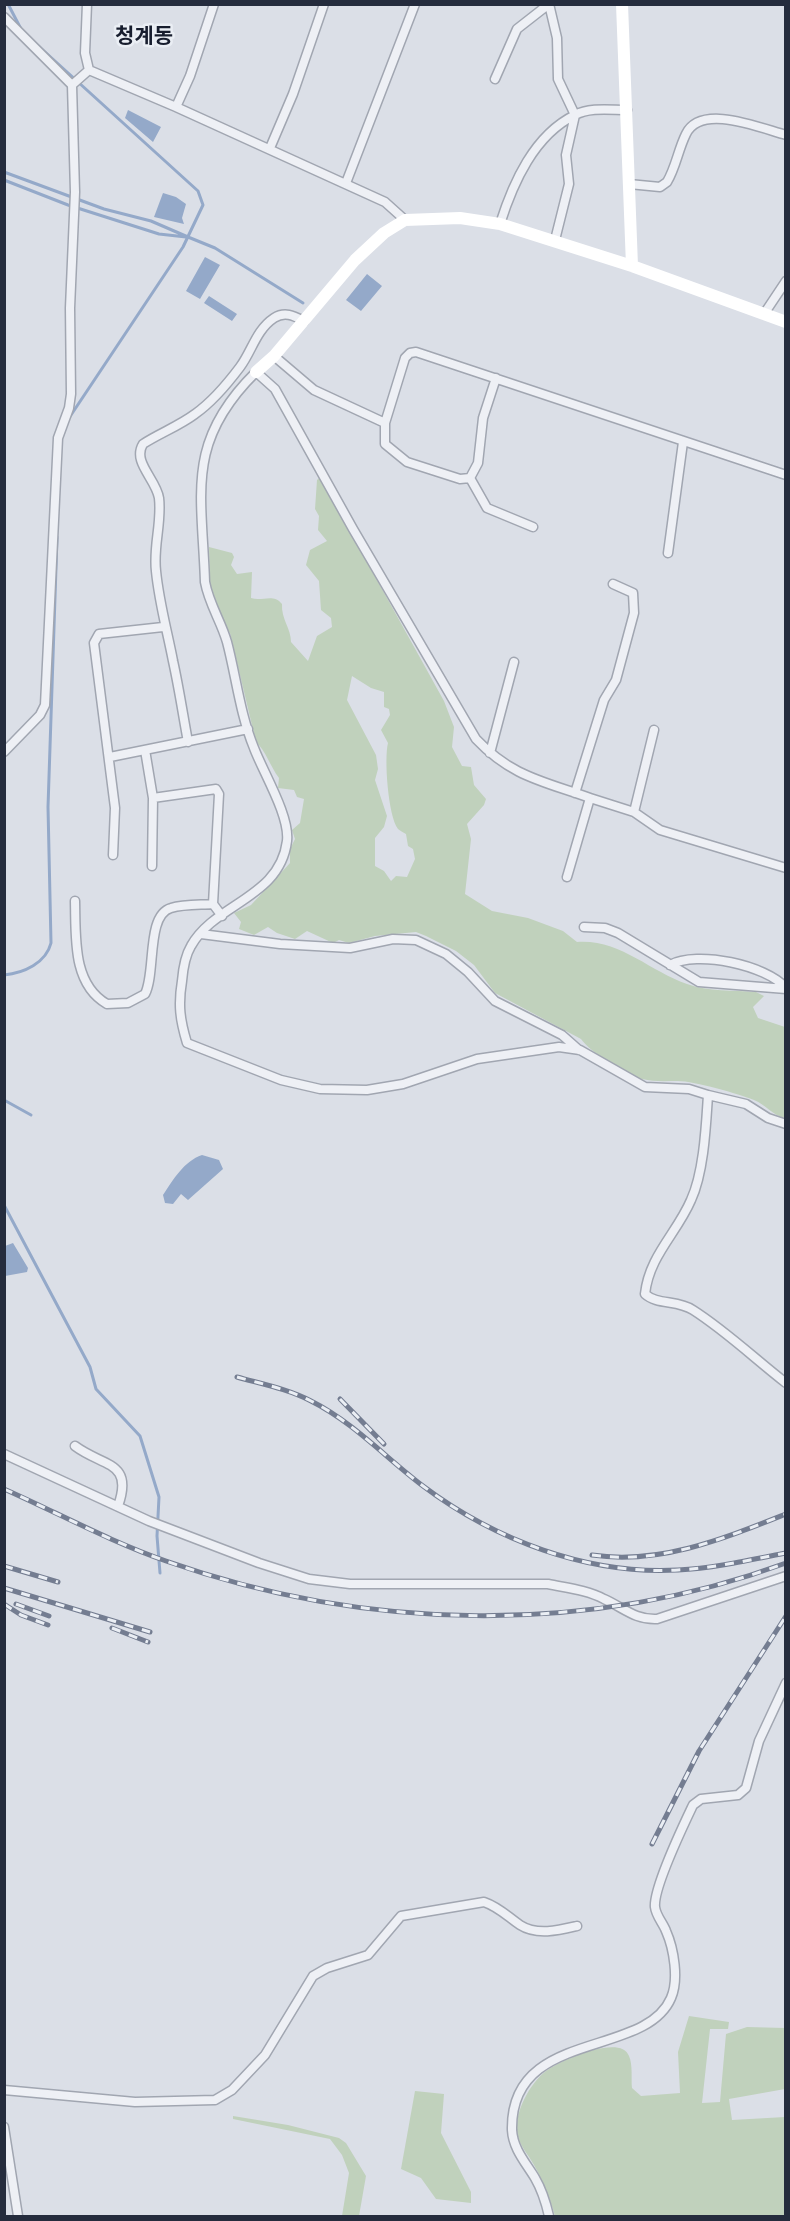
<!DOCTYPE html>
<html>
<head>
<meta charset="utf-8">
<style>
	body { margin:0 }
	#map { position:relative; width:790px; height:2221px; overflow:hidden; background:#dbdfe7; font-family:Poppins,sans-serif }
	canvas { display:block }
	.frame { position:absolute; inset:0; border:6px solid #252c3d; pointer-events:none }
</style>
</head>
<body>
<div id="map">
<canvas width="790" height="2221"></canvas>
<div class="frame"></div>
</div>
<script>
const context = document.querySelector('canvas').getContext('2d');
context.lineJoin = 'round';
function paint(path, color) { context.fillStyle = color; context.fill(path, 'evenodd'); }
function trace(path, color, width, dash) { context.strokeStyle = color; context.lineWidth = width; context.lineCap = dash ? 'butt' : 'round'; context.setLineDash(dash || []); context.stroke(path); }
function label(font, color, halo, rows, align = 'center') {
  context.font = font + ' Poppins,"Noto Sans KR",sans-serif'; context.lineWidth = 5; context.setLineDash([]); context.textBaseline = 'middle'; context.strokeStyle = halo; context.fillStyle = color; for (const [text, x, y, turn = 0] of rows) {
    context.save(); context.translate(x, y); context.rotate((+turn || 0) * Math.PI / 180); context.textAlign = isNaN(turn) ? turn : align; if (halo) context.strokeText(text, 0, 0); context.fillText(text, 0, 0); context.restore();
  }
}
paint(new Path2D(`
	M 320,477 L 444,701 L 454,727 L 452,747 L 462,766 L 471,767 L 474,785 L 486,799 L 484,805 L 467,824 L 471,839 L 465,894 L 492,911 L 528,918 L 563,931 L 577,942 C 620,939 649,971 687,984 C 708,992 734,990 756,992 L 764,996 L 753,1007 L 758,1018 L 785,1027 L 785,1118 C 772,1115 766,1105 754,1100 C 739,1094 694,1081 678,1081 C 666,1081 654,1082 642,1079 C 626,1075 590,1052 581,1039 L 495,993 L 474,965 L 456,951 L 426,936 L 416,932 L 375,936 L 349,943 L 339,940 L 333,943 L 307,931 L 295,939 L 277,933 L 268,927 L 254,935 L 239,929 L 241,922 L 234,913 L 251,905 L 290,863 L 290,849 L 295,839 L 292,830 L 300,823 L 304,799 L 297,797 L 294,790 L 278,788 L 279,778 C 270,766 266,751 256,742 L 230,633 C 224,626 224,618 217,611 L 217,603 L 210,585 L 209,547 L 232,553 L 234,557 L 231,565 L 237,574 L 252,572 L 251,598 C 262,602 273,593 282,604 C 281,619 291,628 291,642 L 308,661 L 317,636 L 332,627 L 331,618 L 321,610 L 319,581 L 306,565 L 310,550 L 327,541 L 318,530 L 319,516 L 315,509 L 317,480 ZM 352,676 L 371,688 L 384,692 L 384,707 L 389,709 L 390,715 L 381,730 L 388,743 C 384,758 388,816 398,829 C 400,831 403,832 406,834 L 408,846 L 413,849 L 415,859 L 407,877 L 396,876 L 391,881 L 384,871 L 375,866 L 375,838 L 384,827 L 387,816 L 375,780 L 378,769 L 376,755 L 347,700 Z
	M 689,2016 L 729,2022 L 728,2029 L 710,2029 L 702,2103 L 720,2102 L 726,2034 L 747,2027 L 785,2028 L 785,2089 L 729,2099 L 732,2120 L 785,2117 L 785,2216 L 555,2216 C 550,2199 543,2181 534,2165 C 528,2154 519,2145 517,2133 C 514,2113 530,2083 546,2071 C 559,2061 621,2033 629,2056 C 633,2065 631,2079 632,2088 L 641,2096 L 680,2093 L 678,2052 Z
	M 415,2091 L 444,2094 L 441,2133 L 471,2192 L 471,2203 L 436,2199 L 421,2178 L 401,2169 Z
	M 233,2116 L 288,2125 L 339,2138 L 346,2143 L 366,2176 L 359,2216 L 342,2216 L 349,2173 L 342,2155 L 330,2139 L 233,2119 Z`), '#c0d1bc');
paint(new Path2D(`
	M 128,110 L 161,127 L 153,142 L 125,118 Z
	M 163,193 L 176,197 L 186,204 L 182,218 L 184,224 L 154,217 Z
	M 205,257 L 220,265 L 200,299 L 186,291 Z
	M 367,274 L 382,286 L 361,311 L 346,300 Z
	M 209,296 L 237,314 L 232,321 L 204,303 Z
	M 202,1155 L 219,1160 L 223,1169 L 188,1200 L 181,1194 L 173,1204 L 165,1203 L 163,1195 C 173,1180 184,1161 202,1155 Z
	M 13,1243 L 28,1268 L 27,1272 L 5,1276 L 5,1246 Z`), '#94a9c9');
trace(new Path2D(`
	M 8,4 L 21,29
	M 34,42 L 198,191 L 203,205 L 183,247 L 69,418
	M 4,172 L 104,209 L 151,221 L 188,237 L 215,248 L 303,303
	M 4,180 L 68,205 L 159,234 L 186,237
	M 4,975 C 24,973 46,963 51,943 L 48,807 L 57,537
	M 4,1100 L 31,1115
	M 4,1205 L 90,1367 L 96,1389 L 140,1436 L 159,1497 L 157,1536 L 160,1573`), '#94a9c9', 3);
const street = new Path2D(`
	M 87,4 L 85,53 L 89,70
	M 549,4 L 557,38 L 558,79 L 575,115 L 566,155 L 569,184 L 555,240
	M 4,17 L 72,85 L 89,70
	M 89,70 L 176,107 L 190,76 L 214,4
	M 495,79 L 517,29 L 549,4
	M 176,107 L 385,202 L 405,220
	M 270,148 L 293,94 L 324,4
	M 346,183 L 415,4
	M 629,184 L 660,187 L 667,182 C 676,167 678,150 686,134 C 701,103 760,128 786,135
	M 500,224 C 513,183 534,135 575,115 C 590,107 610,110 627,110
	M 764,314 L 786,281
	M 274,356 L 314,390 L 385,423 L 385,444 L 407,462 L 460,479 L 470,478
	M 385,423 L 405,358 L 410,353 L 416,352 L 786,475
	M 470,478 L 478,463 L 483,418 L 496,378
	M 470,478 L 487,508 L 533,527
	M 668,553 L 683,442
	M 188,742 C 183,715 179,688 173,661 C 167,630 159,602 156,571 C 153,546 162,523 159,498 C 156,479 132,462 143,444 C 160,433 179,426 195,414 C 212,402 228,383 240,367 C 252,351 256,330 274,318 C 285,311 294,316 304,321
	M 145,750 L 153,798 L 152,866
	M 4,752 L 40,715 L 45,705 L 58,438 L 69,408 L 71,394 L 70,308 L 75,192 L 72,85
	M 490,753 L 514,662
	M 110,757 L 248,729
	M 575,793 L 604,700 L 616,680 L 634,613 L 633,593 L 613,584
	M 153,798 L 216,789 L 219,794 L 213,904
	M 590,798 L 634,812 L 660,830 L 786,868
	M 634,812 L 654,730
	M 113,855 L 115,808 L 94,643 L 99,634 L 163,627
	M 567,877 L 590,798 C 543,781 512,777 476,739 L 353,529 L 275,389 L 256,372 C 185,442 202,492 205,582 C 209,604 221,621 227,642 C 236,676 240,714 254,748 C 263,772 290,816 287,841 C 280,898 215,903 191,946 C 185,956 183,969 182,981 C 178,1005 180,1020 187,1043 L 281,1080 L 320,1089 L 367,1090 L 403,1084 L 477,1059 L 559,1047 L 580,1050 L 645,1087 L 689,1089 L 708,1095 C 706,1125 704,1172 691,1200 C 677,1233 649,1256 645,1294 C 657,1305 678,1300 693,1310 C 726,1331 755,1359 786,1383
	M 75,901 C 76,937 72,984 107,1004 L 128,1003 L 145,994 C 156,973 146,915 171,908 C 184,904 200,905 213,904 L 222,916
	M 584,927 L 605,928 L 618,933 L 699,982 L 786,989
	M 201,934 L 280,944 L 350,948 L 393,939 L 416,940 L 446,954 L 468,972 L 495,1001 L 562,1035 L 579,1050
	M 670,965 C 697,950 766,965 786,988
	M 708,1095 L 746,1104 L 768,1118 L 786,1124
	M 75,1446 C 103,1467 134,1461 118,1506
	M 4,1454 L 149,1521 L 259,1563 L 309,1579 L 350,1584 L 548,1584 C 567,1588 587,1590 604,1599 C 624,1608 635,1620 657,1619 L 786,1576
	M 4,2090 L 135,2102 L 215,2100 L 232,2090 L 265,2055 L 313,1976 L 327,1968 L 368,1955 L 401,1916 L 484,1902 C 499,1907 508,1917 520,1925 C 537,1936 560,1930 577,1926
	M 4,2127 L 18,2216
	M 549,2216 C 546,2203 542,2190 535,2178 C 526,2163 513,2149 512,2130 C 510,2028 645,2059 671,1998 C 679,1980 674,1949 666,1931 C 663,1923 656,1916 655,1907 C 653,1888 684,1824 693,1805 L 701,1799 L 738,1795 L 746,1788 L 759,1741 L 786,1683`);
trace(street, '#a1a6b1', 11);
trace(street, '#eef0f5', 8);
trace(new Path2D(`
	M 622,4 L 632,266
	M 256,372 L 274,356 L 355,260 L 384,233 L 405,220 L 460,218 L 500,224 L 632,266 L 786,322`), '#fff', 12);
const rail = new Path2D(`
	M 237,1377 C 262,1384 288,1389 311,1401 C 353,1422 386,1458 423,1486 C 495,1540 587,1575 678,1570 C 714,1568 750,1560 786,1553
	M 340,1399 L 384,1444
	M 4,1489 C 58,1513 111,1542 166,1561 C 365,1631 587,1636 786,1563
	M 592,1555 C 660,1565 723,1539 786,1514
	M 4,1566 L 58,1582
	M 4,1588 L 150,1632
	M 4,1604 L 21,1615 L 48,1625
	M 16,1604 L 49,1616
	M 112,1628 L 148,1642
	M 652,1844 L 699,1751 L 786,1616`);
trace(rail, '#747d91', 5);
trace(rail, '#eaeef4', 3, [9]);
label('bold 21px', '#171d2e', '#eaeef4', [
	["청계동",144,38]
]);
</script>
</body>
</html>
